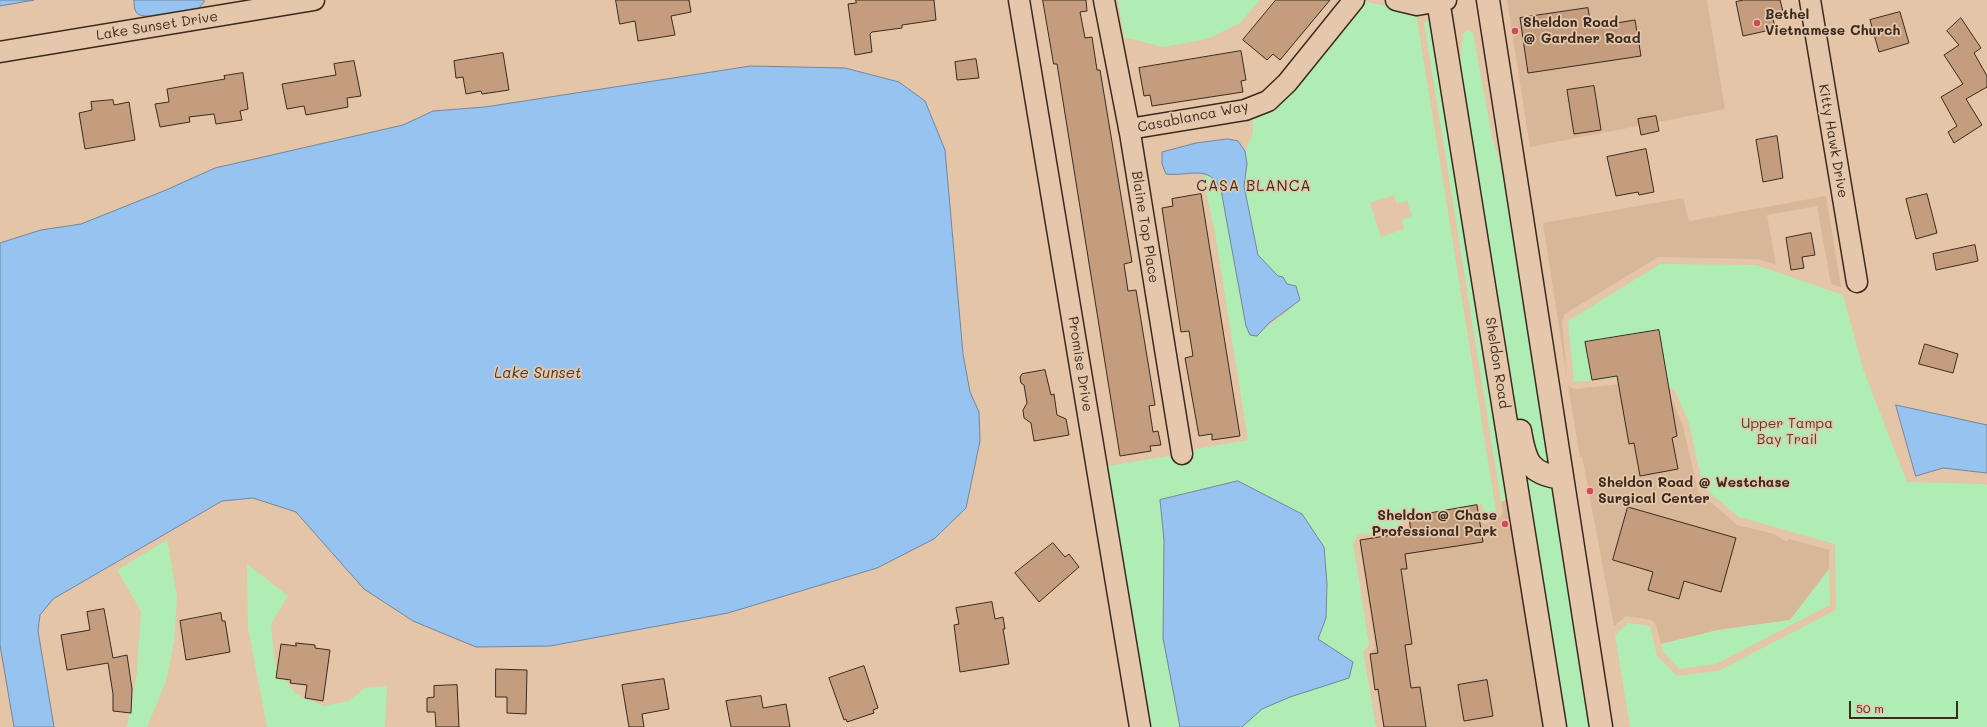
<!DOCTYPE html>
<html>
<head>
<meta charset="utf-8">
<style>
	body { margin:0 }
	#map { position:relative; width:1987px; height:727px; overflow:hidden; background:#e5c5a7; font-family:Mali,sans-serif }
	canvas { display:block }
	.scale { position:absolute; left:1849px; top:701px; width:109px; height:18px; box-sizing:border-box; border:2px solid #3b2a1e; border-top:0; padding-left:5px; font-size:12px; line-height:14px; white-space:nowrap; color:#3b2a1e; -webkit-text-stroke:3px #e5c8ac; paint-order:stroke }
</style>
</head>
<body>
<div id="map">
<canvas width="1987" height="727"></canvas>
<div class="scale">50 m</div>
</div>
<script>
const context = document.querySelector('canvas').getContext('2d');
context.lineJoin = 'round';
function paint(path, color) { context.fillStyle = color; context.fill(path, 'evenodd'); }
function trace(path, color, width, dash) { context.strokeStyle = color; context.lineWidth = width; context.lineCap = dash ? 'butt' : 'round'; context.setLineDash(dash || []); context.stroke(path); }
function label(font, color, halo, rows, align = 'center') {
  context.font = font + ' Mali,sans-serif'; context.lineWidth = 3.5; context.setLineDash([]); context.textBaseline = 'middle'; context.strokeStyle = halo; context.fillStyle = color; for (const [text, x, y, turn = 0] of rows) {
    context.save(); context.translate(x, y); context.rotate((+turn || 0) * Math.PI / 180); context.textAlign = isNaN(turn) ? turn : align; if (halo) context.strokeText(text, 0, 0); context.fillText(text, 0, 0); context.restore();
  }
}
paint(new Path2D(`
	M 1507,0 L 1707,0 L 1725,109 L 1530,147 Z
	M 1826,196 L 1841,287 L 1831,284 L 1817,206 L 1767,215 L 1776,265 L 1758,259 L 1658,257 L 1565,314 L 1562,321 L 1567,379 L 1543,223 L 1683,198 L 1689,221 Z
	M 1638,382 L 1670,395 L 1683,426 L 1698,491 L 1737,525 L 1774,534 L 1787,542 L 1789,539 L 1829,550 L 1829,569 L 1790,620 L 1718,630 L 1661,644 L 1656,625 L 1652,620 L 1626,616 L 1614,626 L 1582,456 L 1580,458 L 1568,385 L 1571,388 L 1575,389 Z
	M 1508,498 L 1545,727 L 1383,727 L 1370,654 L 1375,648 L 1375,644 L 1360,546 L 1362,542 L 1403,533 L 1410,524 L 1478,518 L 1482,523 L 1486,524 L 1501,516 L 1503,512 L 1501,502 Z`), '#d8b698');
paint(new Path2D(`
	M 1118,0 L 1260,0 L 1240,23 L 1207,39 L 1163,47 L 1124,37 Z
	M 1363,1 L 1416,13 L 1496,511 L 1485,517 L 1482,504 L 1409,517 L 1406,518 L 1400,526 L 1386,532 L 1358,535 L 1353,543 L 1369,645 L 1363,652 L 1376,727 L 1242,727 L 1262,709 L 1290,697 L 1326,618 L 1327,584 L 1324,547 L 1302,514 L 1238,481 L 1160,500 L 1164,540 L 1163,638 L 1180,727 L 1148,727 L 1107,466 L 1169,456 L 1176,463 L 1184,462 L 1196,449 L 1248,440 L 1215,233 L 1203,178 L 1207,174 L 1216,179 L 1221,190 L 1227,225 L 1236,267 L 1260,332 L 1294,306 L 1283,277 L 1278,277 L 1258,255 L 1244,186 L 1247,164 L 1245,151 L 1253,133 L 1253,117 L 1284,102 L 1333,44 ZM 1394,195 L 1397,204 L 1407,201 L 1412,216 L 1402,220 L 1404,229 L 1381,237 L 1370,203 Z
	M 1433,17 L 1508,498 L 1501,502 L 1424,23 Z
	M 1468,30 L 1473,33 L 1492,137 L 1501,165 L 1590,727 L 1562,727 L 1459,72 L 1463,34 Z
	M 1660,264 L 1756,265 L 1843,295 L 1863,369 L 1907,482 L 1983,484 L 1987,485 L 1987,727 L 1630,727 L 1615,635 L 1628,623 L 1650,626 L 1657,656 L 1677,676 L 1718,671 L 1836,610 L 1835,544 L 1739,517 L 1703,487 L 1689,423 L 1675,390 L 1639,375 L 1574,382 L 1568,321 Z
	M 167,540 L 177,596 L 174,642 L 166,681 L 147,727 L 127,727 L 137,672 L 141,611 L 117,570 Z
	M 247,564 L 288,596 L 271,624 L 275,665 L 296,694 L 324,706 L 348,701 L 365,688 L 387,686 L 385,727 L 267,727 L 248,628 Z
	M 1829,569 L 1830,605 L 1716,664 L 1679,669 L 1663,652 L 1661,644 L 1718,630 L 1790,620 Z`), '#afedb4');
const water = new Path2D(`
	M 0,0 L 34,0 L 0,6 Z
	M 134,0 L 204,0 L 204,2 L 198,9 C 187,11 141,22 136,12 C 134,9 134,4 134,0 Z
	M 751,66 L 845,68 L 899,82 L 925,101 L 945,150 L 963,354 L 970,392 L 979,412 L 980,441 L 966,508 L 934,539 L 877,568 L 728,613 L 550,646 L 476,647 L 413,621 L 364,589 L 296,512 L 253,498 L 222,501 L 53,599 L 40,615 L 38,631 L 54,727 L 14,727 L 0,645 L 0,243 L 41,230 L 81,224 L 166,190 L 215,168 L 403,125 L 433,111 L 485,107 Z
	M 1228,139 L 1238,141 L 1245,151 L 1247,164 L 1244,186 L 1258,255 L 1278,276 L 1283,277 L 1287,284 L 1296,286 L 1300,300 L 1269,323 L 1257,336 L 1250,335 L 1246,326 L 1221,190 C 1209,163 1189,177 1166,174 L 1162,164 L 1162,152 L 1196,143 Z
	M 1896,405 L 1987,425 L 1987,473 L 1943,468 L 1916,476 Z
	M 1238,481 L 1302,514 L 1324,547 L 1327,584 L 1326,618 L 1318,639 L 1353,662 L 1349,678 L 1290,697 L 1262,709 L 1242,727 L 1180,727 L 1163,638 L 1164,540 L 1160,500 Z`);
paint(water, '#96c3f0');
trace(water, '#72869c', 1);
const building = new Path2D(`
	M 616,0 L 689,0 L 691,12 L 671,16 L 675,35 L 638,41 L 635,21 L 620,24 Z
	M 856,0 L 934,0 L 936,20 L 902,25 L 902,28 L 872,32 L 870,34 L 872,52 L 855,55 L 848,4 L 856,3 Z
	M 1043,0 L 1086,0 L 1087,11 L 1080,12 L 1085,38 L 1092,37 L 1097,70 L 1100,70 L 1132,262 L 1124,264 L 1128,291 L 1136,290 L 1155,405 L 1149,406 L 1153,432 L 1158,431 L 1161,445 L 1150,446 L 1151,451 L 1120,456 L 1057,64 L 1054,64 Z
	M 1276,0 L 1330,0 L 1280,60 L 1273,54 L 1267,60 L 1243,40 Z
	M 1744,0 L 1780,0 L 1784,15 L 1773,18 L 1775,29 L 1743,36 L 1736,2 Z
	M 1588,8 L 1591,27 L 1635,20 L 1641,56 L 1528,73 L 1520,18 Z
	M 1900,12 L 1909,43 L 1879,52 L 1870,20 Z
	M 1961,18 L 1981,48 L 1974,53 L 1987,76 L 1987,87 L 1966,99 L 1982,125 L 1954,143 L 1948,132 L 1957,126 L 1941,97 L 1963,84 L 1944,55 L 1959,45 L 1947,31 Z
	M 1241,51 L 1246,80 L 1241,81 L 1243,92 L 1152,106 L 1150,95 L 1144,96 L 1139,68 Z
	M 503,53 L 509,90 L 482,94 L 481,91 L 466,94 L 463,77 L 456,78 L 454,61 Z
	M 976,59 L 979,78 L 957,80 L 955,62 Z
	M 354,61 L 361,96 L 347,98 L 348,107 L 306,115 L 304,106 L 287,109 L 282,84 L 336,75 L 334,64 Z
	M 243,73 L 248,109 L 240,111 L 242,120 L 216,124 L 214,114 L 189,117 L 190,122 L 160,127 L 155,104 L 169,102 L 167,89 L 225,79 L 224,76 Z
	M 1594,86 L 1601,130 L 1574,134 L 1567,90 Z
	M 113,100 L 114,105 L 129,102 L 135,140 L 85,149 L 79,113 L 92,110 L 91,102 Z
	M 1656,116 L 1659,131 L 1641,135 L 1638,119 Z
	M 1777,136 L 1783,178 L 1763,182 L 1756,140 Z
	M 1646,149 L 1654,192 L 1639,195 L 1638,192 L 1616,196 L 1607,157 Z
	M 1201,194 L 1240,436 L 1212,440 L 1212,434 L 1199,436 L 1185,358 L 1193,356 L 1189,331 L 1181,332 L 1162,208 L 1173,206 L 1172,199 Z
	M 1927,194 L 1937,233 L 1916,239 L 1906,199 Z
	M 1811,233 L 1815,255 L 1802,257 L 1804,268 L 1791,270 L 1786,238 Z
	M 1975,245 L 1978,261 L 1936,270 L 1933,254 Z
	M 1659,330 L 1677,436 L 1672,438 L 1678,469 L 1640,476 L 1634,443 L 1629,444 L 1617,376 L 1592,380 L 1585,342 Z
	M 1925,344 L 1958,354 L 1953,373 L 1919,364 Z
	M 1045,370 L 1051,395 L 1054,394 L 1057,415 L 1066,419 L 1069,435 L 1034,441 L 1031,423 L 1024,418 L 1023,410 L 1027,403 L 1024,385 L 1021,383 L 1020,377 L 1022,374 Z
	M 1477,505 L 1483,542 L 1405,554 L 1407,569 L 1401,569 L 1412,644 L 1405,645 L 1411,688 L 1420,687 L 1426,727 L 1384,727 L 1378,689 L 1375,690 L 1370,654 L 1378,653 L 1360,540 L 1411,532 L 1409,517 Z
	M 1628,507 L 1736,538 L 1721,592 L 1684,581 L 1679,599 L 1648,590 L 1653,572 L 1613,560 Z
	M 1053,543 L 1065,557 L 1069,554 L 1079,567 L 1039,602 L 1015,573 Z
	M 992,602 L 995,619 L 1003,617 L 1005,629 L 1003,629 L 1009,664 L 960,672 L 954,625 L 959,624 L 956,608 Z
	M 104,609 L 113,658 L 127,655 L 132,689 L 131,713 L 113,711 L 113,694 L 108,663 L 67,670 L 61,635 L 90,630 L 87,612 Z
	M 221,613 L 222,621 L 225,621 L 230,652 L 186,660 L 180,621 Z
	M 296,643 L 315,645 L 315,648 L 330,650 L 323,701 L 305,698 L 307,685 L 290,683 L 291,680 L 276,678 L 281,644 L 296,646 Z
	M 864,666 L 878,708 L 873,710 L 874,713 L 847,722 L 846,719 L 844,720 L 829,678 Z
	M 496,669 L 527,670 L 526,714 L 507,713 L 507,697 L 496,697 Z
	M 664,679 L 669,709 L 642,714 L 644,727 L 629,727 L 622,685 Z
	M 1487,680 L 1493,716 L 1464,721 L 1458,685 Z
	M 457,685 L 459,727 L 436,727 L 435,712 L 427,712 L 427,698 L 434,697 L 434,686 Z
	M 761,696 L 763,708 L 786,704 L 790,727 L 731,727 L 726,701 Z`);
paint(building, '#c39d7d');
trace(building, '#3b2a1e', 1);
const minor = new Path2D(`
	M 1019,0 L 1140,727
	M 1104,0 L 1130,133 L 1182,454
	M 1396,0 L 1417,5 L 1446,0
	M 1810,0 L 1857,282
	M 0,52 L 314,0
	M 1129,129 L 1245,110 L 1268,101 L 1287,83 L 1354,0`);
const major = new Path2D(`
	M 1438,0 L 1555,727
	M 1488,0 L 1601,727
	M 1520,431 C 1525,461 1529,474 1562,478`);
trace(minor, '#3b2a1e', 23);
trace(major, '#3b2a1e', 25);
trace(minor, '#e5c8ac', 20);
trace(major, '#e5c8ac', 22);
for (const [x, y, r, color] of [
	[1757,23,4,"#d1495b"],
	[1515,31,4,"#d1495b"],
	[1590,491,4,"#d1495b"],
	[1505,524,4,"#d1495b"]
]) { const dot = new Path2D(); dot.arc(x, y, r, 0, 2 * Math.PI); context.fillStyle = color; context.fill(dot); trace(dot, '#e5c8ac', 1.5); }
label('bold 14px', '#3b2a1e', '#e5c8ac', [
	["Bethel",1765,15],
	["Vietnamese Church",1765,31],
	["Sheldon Road",1523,23],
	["@ Gardner Road",1523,39],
	["Sheldon Road @ Westchase",1598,483],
	["Surgical Center",1598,499],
	["Sheldon @ Chase",1497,516,"right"],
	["Professional Park",1497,532,"right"]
], 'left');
label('14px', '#3b2a1e', '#e5c8ac', [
	["Lake Sunset Drive",157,26,-9],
	["Casablanca Way",1193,117,-11],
	["Kitty Hawk Drive",1833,141,80],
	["Blaine Top Place",1145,227,81],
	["Sheldon Road",1497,363,81],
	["Promise Drive",1080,364,81]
]);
label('14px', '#473e2d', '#e5c8ac', [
	["Upper Tampa",1787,424],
	["Bay Trail",1787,440]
]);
context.letterSpacing = '1px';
label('15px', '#3b2a1e', '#e5c8ac', [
	["CASA BLANCA",1254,186]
]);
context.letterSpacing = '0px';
label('italic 15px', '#443933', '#e5c8ac', [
	["Lake Sunset",538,373]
]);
</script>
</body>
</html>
